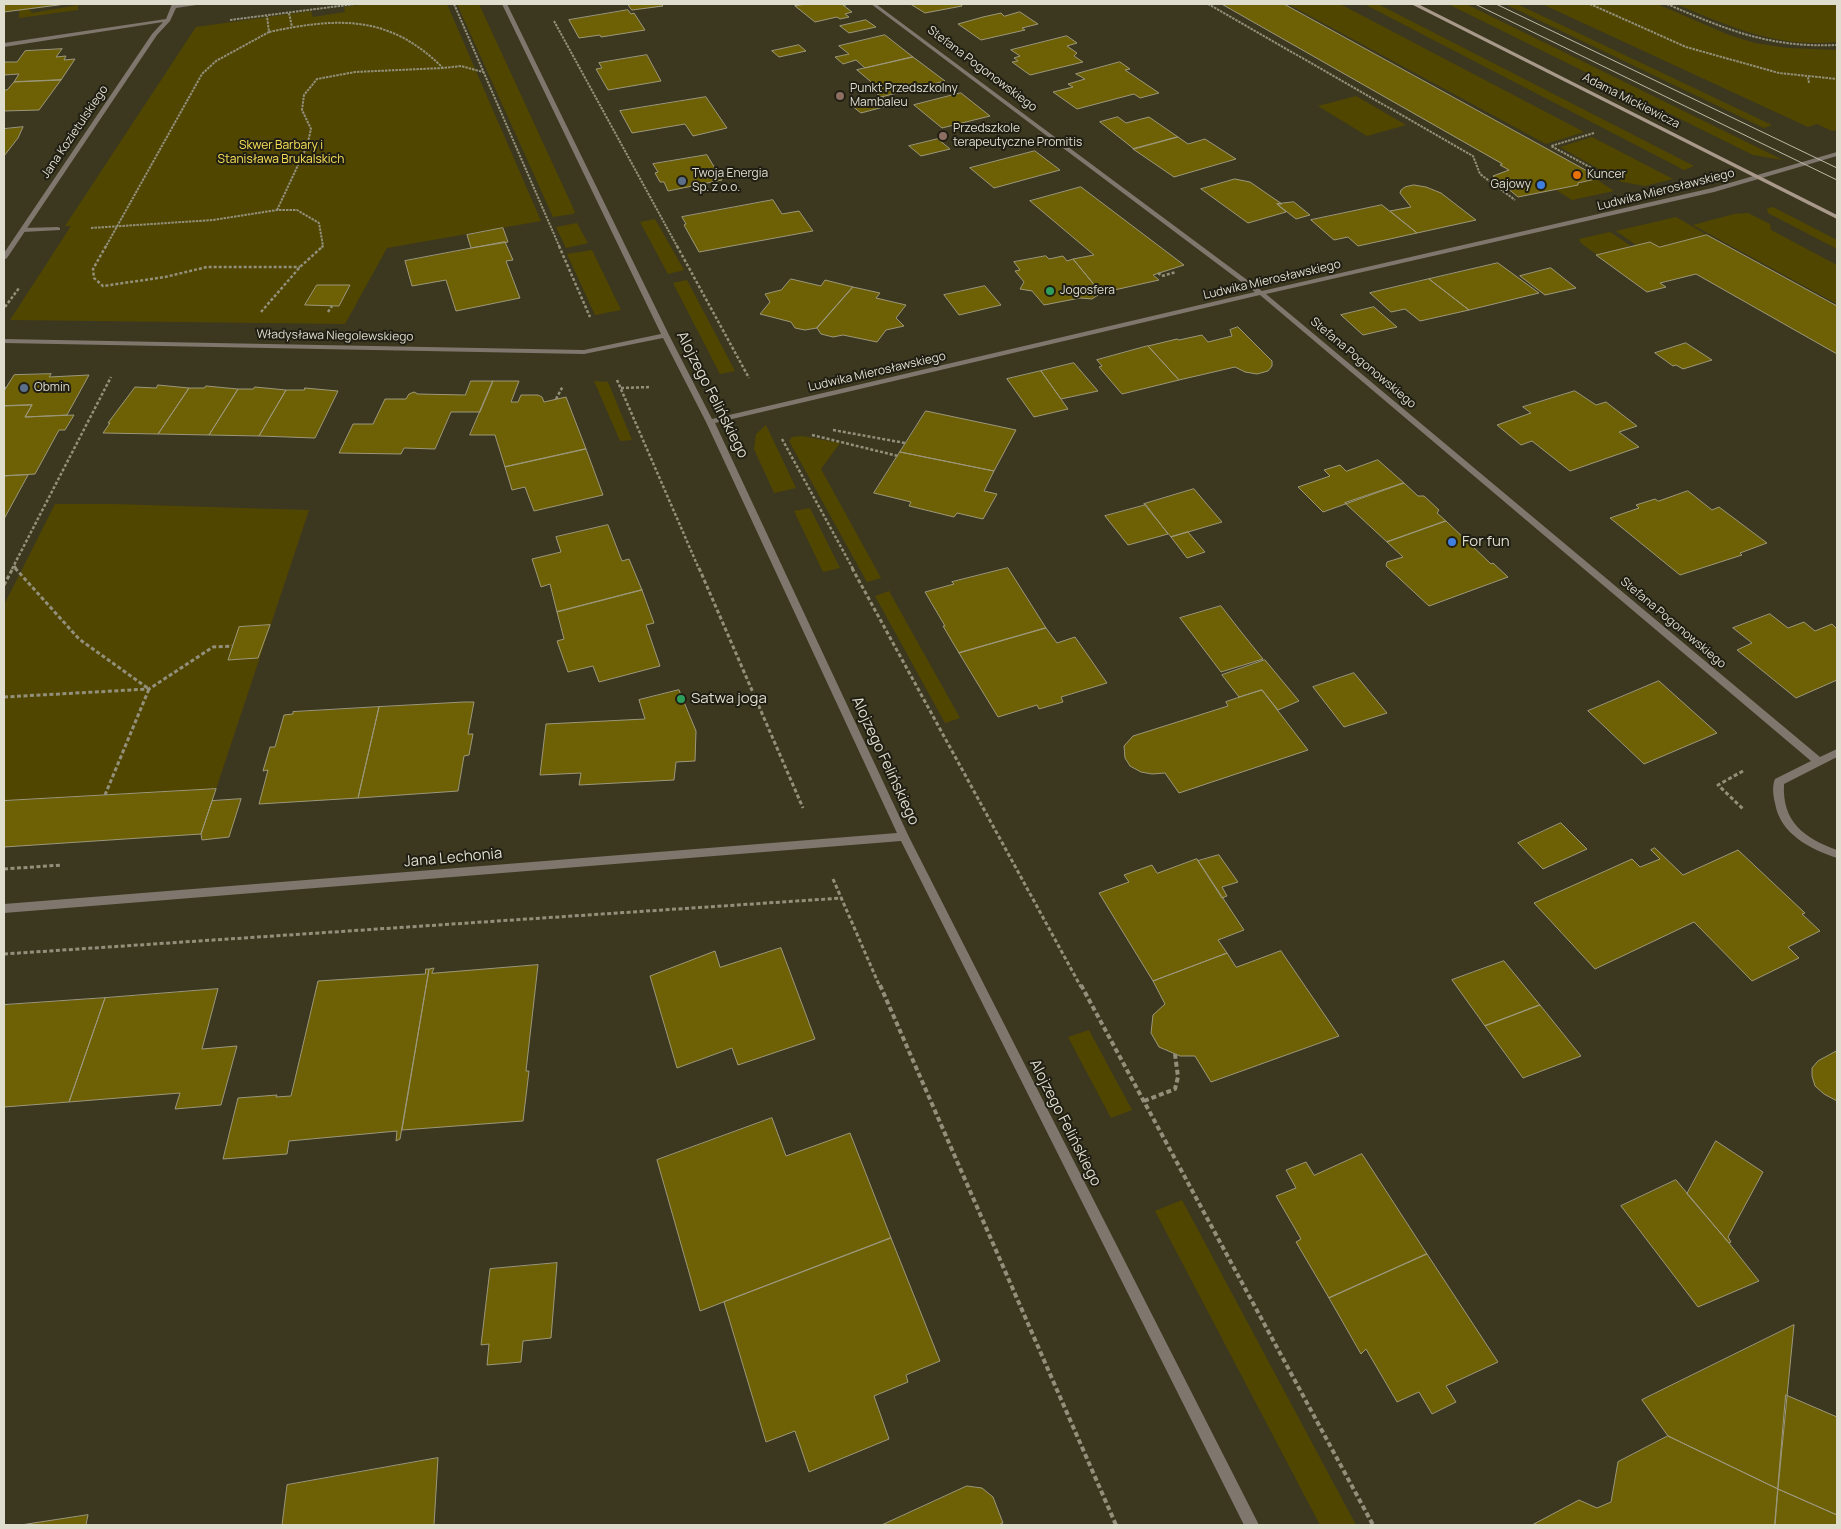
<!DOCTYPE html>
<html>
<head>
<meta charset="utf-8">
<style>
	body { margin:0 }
	#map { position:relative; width:1841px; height:1529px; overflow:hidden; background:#3c381f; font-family:Manrope,sans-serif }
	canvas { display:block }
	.frame { position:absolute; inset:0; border:5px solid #dfddce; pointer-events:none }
</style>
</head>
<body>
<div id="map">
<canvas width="1841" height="1529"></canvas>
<div class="frame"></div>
</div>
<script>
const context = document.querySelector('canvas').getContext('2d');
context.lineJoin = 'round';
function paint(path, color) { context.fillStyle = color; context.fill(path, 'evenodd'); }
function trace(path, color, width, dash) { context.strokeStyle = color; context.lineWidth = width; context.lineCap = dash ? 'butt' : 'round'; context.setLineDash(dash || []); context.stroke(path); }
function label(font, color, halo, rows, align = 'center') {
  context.font = font + ' Manrope,sans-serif'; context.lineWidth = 4; context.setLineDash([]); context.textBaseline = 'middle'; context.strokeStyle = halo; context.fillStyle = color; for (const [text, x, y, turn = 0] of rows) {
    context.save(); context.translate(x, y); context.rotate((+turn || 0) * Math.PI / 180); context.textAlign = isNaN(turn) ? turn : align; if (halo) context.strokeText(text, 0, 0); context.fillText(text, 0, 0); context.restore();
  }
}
paint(new Path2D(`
	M 366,4 L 447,4 L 541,221 L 387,248 L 345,324 L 10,320 L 71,226 L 65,226 L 196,27 L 311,11 L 313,17 L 345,12 L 344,7 ZM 317,285 L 350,285 L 350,286 L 339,306 L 305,305 Z
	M 457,4 L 479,4 L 575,212 L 573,214 L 553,217 Z
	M 1288,4 L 1340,4 L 1584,132 L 1546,144 Z
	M 1364,4 L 1378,4 L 1694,166 L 1684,170 Z
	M 1448,4 L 1466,4 L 1783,160 L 1753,155 Z
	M 1505,4 L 1517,4 L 1772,125 L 1764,128 Z
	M 1542,4 L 1657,4 L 1729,35 L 1755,43 L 1788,48 L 1837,50 L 1837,130 L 1832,131 L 1817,124 L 1808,127 Z
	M 1676,4 L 1837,4 L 1837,42 C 1777,48 1731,27 1676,4 Z
	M 78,5 L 78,10 L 19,18 L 19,10 L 29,9 L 32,13 Z
	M 1356,96 L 1406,125 L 1367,136 L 1318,106 Z
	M 1592,137 L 1673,179 L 1645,186 L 1622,182 L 1560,147 Z
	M 1596,179 L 1614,191 L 1572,200 L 1556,190 Z
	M 1773,207 L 1837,240 L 1837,249 L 1768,213 L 1767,209 Z
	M 1748,213 L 1770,224 L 1771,230 L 1837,265 L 1837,304 L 1693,225 L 1734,214 Z
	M 1676,217 L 1707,235 L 1659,247 L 1636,245 L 1616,231 Z
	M 655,219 L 684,270 L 668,274 L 640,222 Z
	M 577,223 L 588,243 L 566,248 L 556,227 Z
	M 1610,232 L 1631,246 L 1597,255 L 1581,243 L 1579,239 Z
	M 592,250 L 621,310 L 595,315 L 567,254 Z
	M 687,280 L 735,371 L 720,374 L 673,283 Z
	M 594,381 L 608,382 L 632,440 L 620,441 Z
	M 766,425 L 796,488 L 774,493 L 754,449 L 756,434 Z
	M 802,436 L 840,443 L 821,469 L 881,578 L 867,582 L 789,441 L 792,437 Z
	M 55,504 L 112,504 L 309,510 L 216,789 L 4,801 L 4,605 Z
	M 810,508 L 840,568 L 823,572 L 794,511 Z
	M 889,591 L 960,718 L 945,723 L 875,596 Z
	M 1089,1030 L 1132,1110 L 1111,1118 L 1068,1037 Z
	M 1182,1200 L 1356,1525 L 1320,1525 L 1155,1211 Z`), '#514600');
const building = new Path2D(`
	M 4,4 L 66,4 L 4,12 Z
	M 628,4 L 661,4 L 663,6 L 632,10 Z
	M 807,4 L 844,4 L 846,5 L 843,5 L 852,12 L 845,14 L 849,17 L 840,19 L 837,17 L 815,22 L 795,6 Z
	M 913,4 L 912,4 L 963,4 L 961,4 L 962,6 L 925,13 L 912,5 Z
	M 1222,4 L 1284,4 L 1600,178 L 1578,183 L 1578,185 L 1518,197 L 1493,176 L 1509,170 L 1500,165 L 1502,164 Z
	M 628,10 L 631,14 L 634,13 L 645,30 L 601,37 L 600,35 L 579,38 L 569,20 Z
	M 1020,12 L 1038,24 L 1022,28 L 1025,30 L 981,40 L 958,24 L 983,17 L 1001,13 L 1004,16 Z
	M 866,20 L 876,27 L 849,33 L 840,26 Z
	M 885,35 L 913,57 L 865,68 L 856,60 L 843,64 L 835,57 L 849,54 L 839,46 Z
	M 1067,36 L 1077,43 L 1067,46 L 1077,53 L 1074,56 L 1083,62 L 1030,75 L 1012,62 L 1018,61 L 1014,58 L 1020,56 L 1011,50 Z
	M 799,45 L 806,51 L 779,57 L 772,51 Z
	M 62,49 L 56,57 L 66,56 L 64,60 L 75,59 L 61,80 L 14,82 L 19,74 L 4,75 L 4,62 L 17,62 L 25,51 Z
	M 647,55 L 661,81 L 608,90 L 596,69 L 602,68 L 599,63 Z
	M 913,57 L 945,81 L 881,97 L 870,88 L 876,86 L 857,70 Z
	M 1120,62 L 1130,69 L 1125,70 L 1159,93 L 1140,98 L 1134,94 L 1077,109 L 1053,92 L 1073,87 L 1068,84 L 1085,79 L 1076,74 Z
	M 61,80 L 39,110 L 4,111 L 4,90 L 7,90 L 14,82 Z
	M 961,93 L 990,116 L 942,128 L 914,105 Z
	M 706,97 L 727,128 L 693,136 L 685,124 L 632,133 L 620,111 Z
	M 884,98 L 891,105 L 861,113 L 852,106 Z
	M 1118,117 L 1126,123 L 1149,117 L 1178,137 L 1134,149 L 1100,122 Z
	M 23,127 L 18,138 L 4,156 L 4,129 Z
	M 1178,137 L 1188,144 L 1205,139 L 1236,159 L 1174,177 L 1133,149 Z
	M 938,139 L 950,149 L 921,156 L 909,146 Z
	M 1035,151 L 1060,170 L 994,188 L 970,168 Z
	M 707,155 L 722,180 L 668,191 L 664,182 L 660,182 L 655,173 L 658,172 L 653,164 Z
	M 1235,179 L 1250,182 L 1282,204 L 1277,204 L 1286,212 L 1248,223 L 1201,189 Z
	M 1414,185 L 1426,187 L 1441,193 L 1476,220 L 1417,233 L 1390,211 L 1411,207 L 1400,193 L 1401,190 L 1405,187 Z
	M 1081,187 L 1184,265 L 1153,275 L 1159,280 L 1101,293 L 1073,259 L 1094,255 L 1030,201 Z
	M 773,200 L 782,214 L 799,211 L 813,231 L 699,252 L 684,225 L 686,224 L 682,217 Z
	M 1294,202 L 1310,215 L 1296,219 L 1277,204 Z
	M 1382,205 L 1417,233 L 1358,246 L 1348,237 L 1334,240 L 1311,220 Z
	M 503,228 L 508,242 L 471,248 L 467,235 Z
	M 1707,235 L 1837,306 L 1837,354 L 1696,274 L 1660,283 L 1666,287 L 1647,292 L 1596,255 L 1650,242 L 1659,247 Z
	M 505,242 L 513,260 L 506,261 L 520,298 L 456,311 L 446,280 L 412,286 L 405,261 Z
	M 1046,256 L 1049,259 L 1063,256 L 1067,261 L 1073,259 L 1101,293 L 1092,299 L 1080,298 L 1044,305 L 1032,291 L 1020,289 L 1024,282 L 1015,271 L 1020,270 L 1014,262 Z
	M 1498,263 L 1539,293 L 1469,310 L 1429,279 Z
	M 1551,268 L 1576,288 L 1545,295 L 1520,276 Z
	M 791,279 L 821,286 L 825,280 L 853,287 L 817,328 L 805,330 L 795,328 L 791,322 L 760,314 L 770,302 L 765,294 L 781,290 Z
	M 1429,279 L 1469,310 L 1420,321 L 1405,309 L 1391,312 L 1370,293 Z
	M 317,285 L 350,285 L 339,306 L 305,305 Z
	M 985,286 L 1001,305 L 959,315 L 944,295 Z
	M 853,287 L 880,293 L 876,298 L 906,305 L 896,318 L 904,326 L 886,330 L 877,342 L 843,335 L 833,337 L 821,334 L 817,328 Z
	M 1374,307 L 1397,327 L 1363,335 L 1341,315 Z
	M 1238,327 L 1272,361 L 1272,366 L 1268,371 L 1257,374 L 1245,372 L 1235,367 L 1179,380 L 1148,346 L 1177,339 L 1179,340 L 1202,335 L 1208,342 L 1232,336 L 1230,330 Z
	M 1686,343 L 1712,360 L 1683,369 L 1676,365 L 1673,366 L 1655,353 Z
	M 1148,346 L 1179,380 L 1122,394 L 1099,367 L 1102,366 L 1097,360 Z
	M 1074,363 L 1098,391 L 1061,399 L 1041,371 Z
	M 1041,371 L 1068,409 L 1034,417 L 1007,379 Z
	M 51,374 L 49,377 L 89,375 L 67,415 L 25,417 L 32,405 L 4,406 L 4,391 L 14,375 Z
	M 471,381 L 493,381 L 480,412 L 451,412 L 435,449 L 404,448 L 401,454 L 339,453 L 353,424 L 373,424 L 385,399 L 406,399 L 409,394 L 414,392 L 418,394 L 465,395 Z
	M 493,381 L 519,381 L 511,402 L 518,402 L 521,395 L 538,395 L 542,397 L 544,402 L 566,397 L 586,449 L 505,467 L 495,435 L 470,435 Z
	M 158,385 L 189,388 L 158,434 L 103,433 L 110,423 L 108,423 L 135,387 L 156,388 Z
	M 206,386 L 238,389 L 209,435 L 158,434 L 189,388 L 204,388 Z
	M 255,387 L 286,390 L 259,436 L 209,435 L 238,389 L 253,389 Z
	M 305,388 L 338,391 L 315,438 L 259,436 L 286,390 L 304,390 Z
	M 1575,391 L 1596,405 L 1606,402 L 1637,426 L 1619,432 L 1639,447 L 1570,471 L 1532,441 L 1521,445 L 1497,425 L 1531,413 L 1523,407 Z
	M 32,405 L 25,417 L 74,415 L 65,430 L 59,430 L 35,474 L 4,476 L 4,406 Z
	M 926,411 L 1016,430 L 994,471 L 900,452 Z
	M 586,449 L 603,495 L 534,511 L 525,487 L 512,490 L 505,467 Z
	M 900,452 L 994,471 L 984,491 L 997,494 L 983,519 L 957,513 L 954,517 L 909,506 L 911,502 L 874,493 Z
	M 1378,460 L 1404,483 L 1323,512 L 1298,487 L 1330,476 L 1324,470 L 1340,465 L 1346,471 Z
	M 28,475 L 4,519 L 4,476 Z
	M 1404,483 L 1418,496 L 1424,496 L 1439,510 L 1437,513 L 1446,521 L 1387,542 L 1345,503 Z
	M 1194,489 L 1222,522 L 1171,537 L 1144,504 Z
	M 1688,491 L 1712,510 L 1719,507 L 1767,543 L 1740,553 L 1742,555 L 1680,575 L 1610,518 L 1639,508 L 1636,505 L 1655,499 L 1658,501 Z
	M 1146,505 L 1168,534 L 1128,545 L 1105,516 Z
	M 1446,521 L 1491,564 L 1493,563 L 1508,577 L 1429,606 L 1386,566 L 1387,562 L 1403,557 L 1387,542 Z
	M 608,525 L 622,561 L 629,559 L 642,590 L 557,612 L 550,584 L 541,587 L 532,559 L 561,552 L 556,537 Z
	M 1188,532 L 1205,552 L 1187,558 L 1171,537 Z
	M 1008,568 L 1046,628 L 959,653 L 943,626 L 945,626 L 925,592 L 954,584 L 952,582 Z
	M 642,590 L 654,623 L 646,625 L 660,666 L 599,682 L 593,666 L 568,672 L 557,641 L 564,639 L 557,612 Z
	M 1221,606 L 1242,633 L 1263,659 L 1221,672 L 1180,618 Z
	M 1770,614 L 1788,628 L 1804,622 L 1815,631 L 1832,624 L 1837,629 L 1837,680 L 1796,698 L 1737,650 L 1752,643 L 1733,628 Z
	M 270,625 L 258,658 L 228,660 L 239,627 Z
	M 1046,628 L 1057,643 L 1075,637 L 1107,683 L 1061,697 L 1063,702 L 1039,709 L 1037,705 L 998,717 L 959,653 Z
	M 1265,660 L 1299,701 L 1278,710 L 1262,690 L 1239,697 L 1222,675 Z
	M 1354,673 L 1387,713 L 1344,727 L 1313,687 Z
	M 1659,681 L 1717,733 L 1644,764 L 1588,711 Z
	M 679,690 L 696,731 L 695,761 L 676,762 L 674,780 L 579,785 L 581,773 L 540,775 L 546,724 L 645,719 L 639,700 Z
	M 1262,690 L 1308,750 L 1179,793 L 1165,773 L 1152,774 L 1141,772 L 1130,766 L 1125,758 L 1124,746 L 1133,736 L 1228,706 L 1226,702 Z
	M 464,702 L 474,702 L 468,734 L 473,734 L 469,755 L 464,756 L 458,791 L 358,798 L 379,707 Z
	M 379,707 L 358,798 L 259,804 L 268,770 L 263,771 L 270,747 L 275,747 L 284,715 L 293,714 L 293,712 Z
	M 216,789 L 201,834 L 4,847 L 4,801 Z
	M 241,799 L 229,837 L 202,840 L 201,834 L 212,801 Z
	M 1561,823 L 1587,849 L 1543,869 L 1518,843 Z
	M 1655,848 L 1683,875 L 1738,850 L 1805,913 L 1802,914 L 1820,931 L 1788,947 L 1799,958 L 1752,981 L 1694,922 L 1595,969 L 1534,903 L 1632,859 L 1640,867 L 1660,859 L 1651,850 Z
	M 1219,855 L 1238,882 L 1222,887 L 1227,896 L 1222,898 L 1198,861 Z
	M 1197,859 L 1244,930 L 1218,940 L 1227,953 L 1153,981 L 1099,893 L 1129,882 L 1124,875 L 1152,865 L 1157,873 Z
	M 781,948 L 815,1039 L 738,1065 L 732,1048 L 677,1068 L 650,976 L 715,951 L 720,967 Z
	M 1281,951 L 1339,1036 L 1211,1082 L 1195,1056 L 1180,1056 L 1159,1047 L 1151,1033 L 1153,1015 L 1165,1004 L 1153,981 L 1227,953 L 1236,967 Z
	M 1504,961 L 1540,1005 L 1485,1026 L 1452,980 Z
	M 538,965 L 526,1071 L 529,1071 L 523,1121 L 402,1130 L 429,969 L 434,968 L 432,973 Z
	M 426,969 L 429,969 L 400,1139 L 396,1141 L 397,1131 L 289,1141 L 287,1154 L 223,1159 L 238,1098 L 277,1095 L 276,1097 L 291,1096 L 318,981 L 425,974 Z
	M 218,989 L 202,1049 L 237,1046 L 221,1105 L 175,1109 L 180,1093 L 69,1102 L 105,998 Z
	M 105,998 L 69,1102 L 4,1107 L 4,1005 Z
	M 1540,1005 L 1581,1056 L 1523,1078 L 1485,1026 Z
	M 1837,1051 L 1837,1101 L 1824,1094 L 1815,1086 L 1812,1076 L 1812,1068 L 1818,1061 Z
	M 772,1118 L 786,1156 L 850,1133 L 891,1238 L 700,1311 L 657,1160 Z
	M 1716,1141 L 1763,1172 L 1728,1237 L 1731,1242 L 1729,1243 L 1687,1194 Z
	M 1362,1154 L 1427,1254 L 1329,1298 L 1296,1242 L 1301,1239 L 1276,1196 L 1296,1188 L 1286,1170 L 1306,1162 L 1314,1175 Z
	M 1676,1180 L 1729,1243 L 1759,1281 L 1698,1307 L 1621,1206 Z
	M 891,1238 L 940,1361 L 906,1375 L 908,1382 L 874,1396 L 889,1439 L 809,1472 L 795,1431 L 766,1442 L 724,1302 Z
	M 1427,1254 L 1498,1362 L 1446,1386 L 1456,1402 L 1432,1414 L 1419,1392 L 1397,1402 L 1366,1349 L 1361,1354 L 1329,1298 Z
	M 557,1263 L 551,1338 L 523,1341 L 521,1362 L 487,1365 L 489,1344 L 481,1345 L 490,1269 Z
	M 1794,1325 L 1778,1489 L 1668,1436 L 1642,1400 Z
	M 1786,1395 L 1837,1417 L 1837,1515 L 1778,1489 Z
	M 1668,1436 L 1778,1489 L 1775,1525 L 1532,1525 L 1579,1500 L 1597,1508 L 1611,1502 L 1618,1462 Z
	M 438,1458 L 434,1525 L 282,1525 L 287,1485 Z
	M 967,1486 L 982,1488 L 993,1497 L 1003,1523 L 998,1525 L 882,1525 Z
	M 1778,1489 L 1837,1515 L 1837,1525 L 1775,1525 Z
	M 88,1515 L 86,1525 L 21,1525 Z`);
paint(building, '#6e6105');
trace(building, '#9c977b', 1);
trace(new Path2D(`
	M 454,4 L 560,248
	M 1208,4 L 1473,156 L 1480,174 L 1515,200
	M 1590,4 L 1686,47 L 1779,73 L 1837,79
	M 1667,4 C 1727,30 1770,48 1837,45
	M 289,13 L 292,27
	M 230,20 L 355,4
	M 554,21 L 678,248
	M 269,32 C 339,17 390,15 443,68 L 461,66 L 483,72
	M 1808,77 L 1809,83
	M 1594,133 L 1551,146 L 1610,178
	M 277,210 L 307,146 L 311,129 L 302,110 L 304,95 L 317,79 L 355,72 L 443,68
	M 91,228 L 213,220 L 277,210 L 297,210 L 319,223 L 323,246 L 321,248
	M 105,248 L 202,74 L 216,61 L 269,32 L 267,16`), '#928f7b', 2, [2.5, 1]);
trace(new Path2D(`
	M 106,246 L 93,269 L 94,278 L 103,286 L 165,277 L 207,267 L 300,267
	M 559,246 L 590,317
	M 677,246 L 749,378
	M 1158,273 L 1162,276 L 1176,272
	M 5,307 L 19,288
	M 261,312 L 300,267 L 323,246
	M 328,312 L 332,306
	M 617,380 L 699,569
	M 4,388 L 6,388
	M 621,388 L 651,387
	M 556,399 L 563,386
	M 833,430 L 905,443
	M 812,435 L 898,456
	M 782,439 L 853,569
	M 14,566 L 17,569
	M 12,569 L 111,377`), '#928f7b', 2.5, [3, 2]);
trace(new Path2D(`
	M 15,568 L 79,639 L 149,689 L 105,795
	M 699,568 L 803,808
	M 852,568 L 1081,987
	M 4,585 L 13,568
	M 4,697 L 149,689 L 213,647 L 233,646
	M 1743,771 L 1718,785 L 1743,809
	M 4,869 L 62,865
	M 833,879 L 880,987
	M 4,954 L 842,898`), '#928f7b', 3, [4, 2.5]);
trace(new Path2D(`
	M 880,985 L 1116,1525
	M 1081,985 L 1373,1525
	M 1144,1101 L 1175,1089 L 1178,1077 L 1175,1054`), '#928f7b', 4, [5, 3]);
paint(new Path2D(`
	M 58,227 L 60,228 L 60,230 L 23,232 L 20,230 L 23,228 Z`), '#7f766d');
paint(new Path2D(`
	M 172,4 L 203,4 L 176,8 L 170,21 L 157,35 L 7,258 L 4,260 L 4,253 L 152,34 L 163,22 L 4,47 L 4,43 L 166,19 Z
	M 502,4 L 507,4 L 669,335 L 712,419 L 1255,292 L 871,4 L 876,4 L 1262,291 L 1712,188 L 1837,152 L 1837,156 L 1714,192 L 1266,294 L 1820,757 L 1837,749 L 1837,757 L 1784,784 C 1782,822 1804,838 1837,850 L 1837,858 C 1810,849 1780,834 1775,803 C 1773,795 1772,786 1775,779 L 1811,761 L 1260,295 L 715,423 L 909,837 L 1259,1525 L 1244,1525 L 901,841 L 4,913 L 4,904 L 897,833 L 706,422 L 663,338 L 584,354 L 4,343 L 4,339 L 584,350 L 661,334 Z`), '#7f766d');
paint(new Path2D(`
	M 1411,4 L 1418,4 L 1837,215 L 1837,219 Z`), '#a8998a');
trace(new Path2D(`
	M 1475,4 L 1837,180
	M 1496,4 L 1837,168`), '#bcbaa8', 1);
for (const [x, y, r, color] of [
	[840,96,5,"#8d6e63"],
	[943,136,5,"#8d6e63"],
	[1577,175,5,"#e8710a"],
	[682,181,5,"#5c6f8a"],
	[1541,185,5,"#3f7fe0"],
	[1050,291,5,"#2e9e5b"],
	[24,388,5,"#5c6f8a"],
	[1452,542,5,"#3f7fe0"],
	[681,699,5,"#2e9e5b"]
]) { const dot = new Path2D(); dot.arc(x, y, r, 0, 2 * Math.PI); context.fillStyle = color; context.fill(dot); trace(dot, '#211f14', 2); }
label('12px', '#dfddce', '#211f14', [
	["Stefana Pogonowskiego",982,69,37],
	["Adama Mickiewicza",1631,101,27],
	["Jana Kozietulskiego",75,132,-56],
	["Ludwika Mierosławskiego",1666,190,-14],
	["Ludwika Mierosławskiego",1272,280,-13],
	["Władysława Niegolewskiego",335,336,1],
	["Stefana Pogonowskiego",1363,363,40],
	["Ludwika Mierosławskiego",877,372,-13],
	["Stefana Pogonowskiego",1673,623,40]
]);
label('12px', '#dfddce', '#211f14', [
	["Punkt Przedszkolny",850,89],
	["Mambaleu",850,103],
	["Przedszkole",953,129],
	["terapeutyczne Promitis",953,143],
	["Twoja Energia",692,174],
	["Sp. z o.o.",692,188],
	["Kuncer",1587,175],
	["Gajowy",1531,185,"right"],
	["Jogosfera",1060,291],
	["Obmin",34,388]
], 'left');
label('12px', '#f7e057', '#211f14', [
	["Skwer Barbary i",281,146],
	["Stanisława Brukalskich",281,160]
]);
label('15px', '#dfddce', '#211f14', [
	["Alojzego Felińskiego",712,395,63],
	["Alojzego Felińskiego",885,761,65],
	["Jana Lechonia",453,858,-5],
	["Alojzego Felińskiego",1065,1123,63]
]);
label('15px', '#dfddce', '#211f14', [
	["For fun",1462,542],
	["Satwa joga",691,699]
], 'left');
</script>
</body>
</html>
